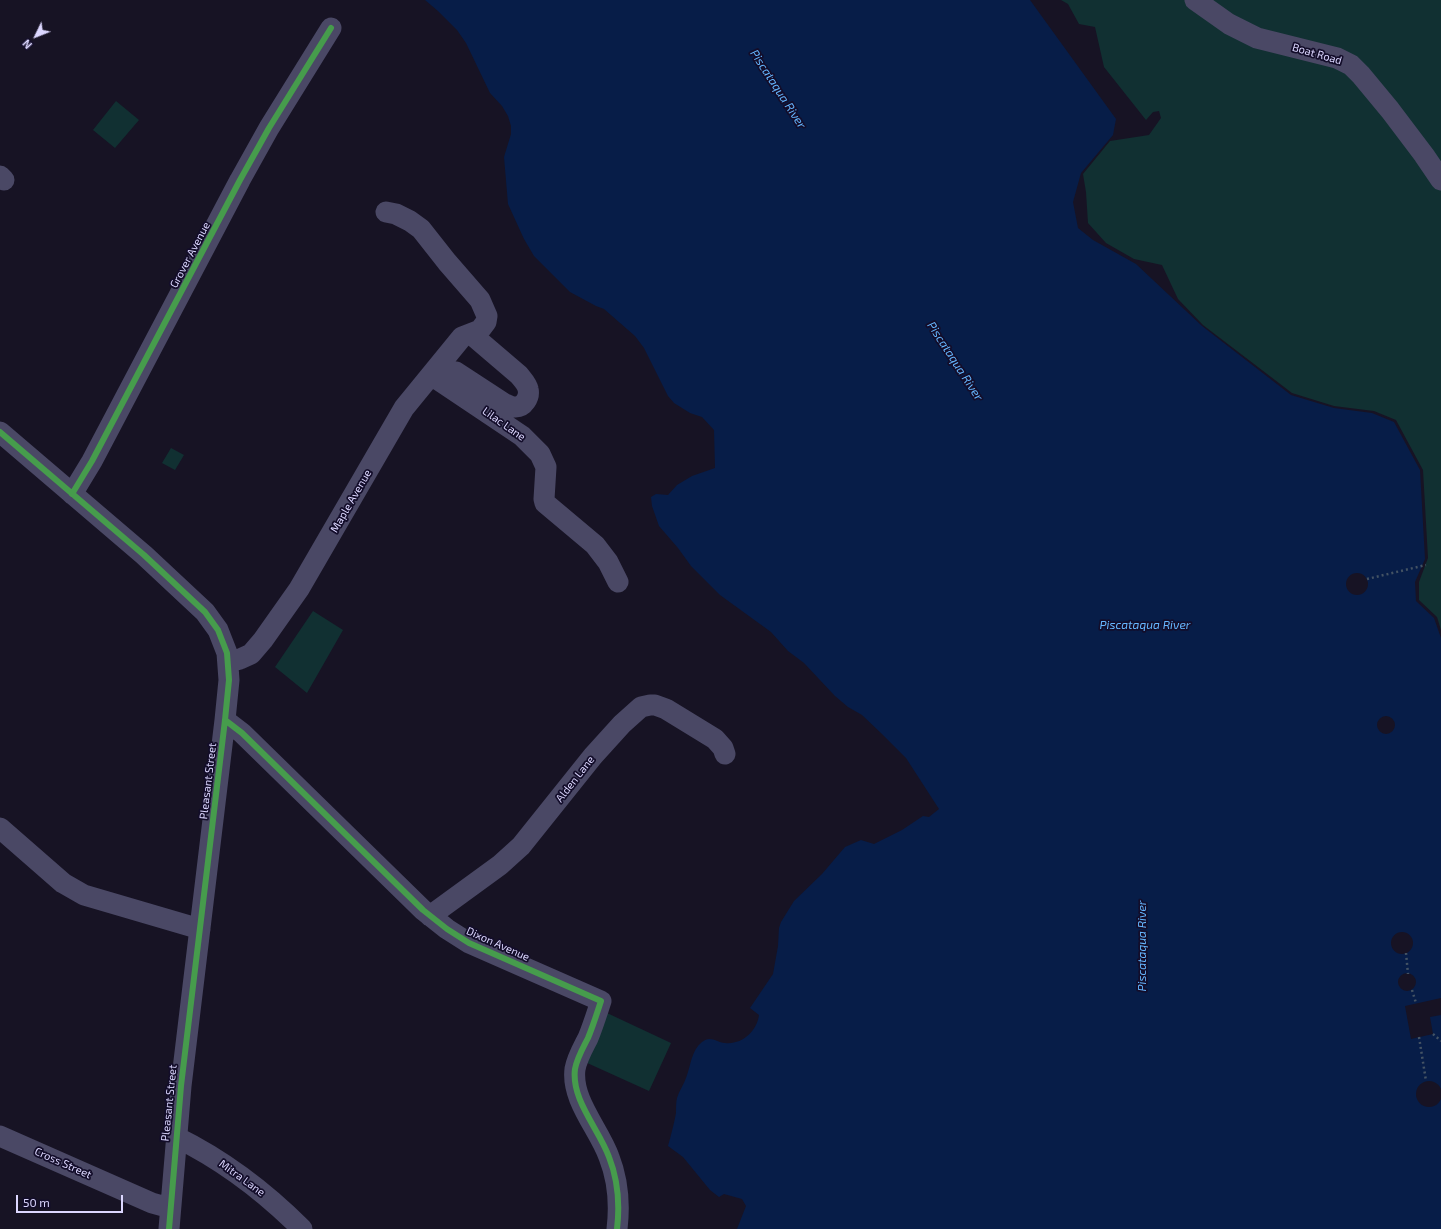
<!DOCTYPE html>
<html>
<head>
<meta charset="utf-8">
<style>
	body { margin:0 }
	#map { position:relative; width:1441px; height:1229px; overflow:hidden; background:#171324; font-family:"Exo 2",sans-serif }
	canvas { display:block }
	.north { position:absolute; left:16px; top:16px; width:40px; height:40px; -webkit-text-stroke:3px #130d2a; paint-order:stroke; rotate:227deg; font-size:11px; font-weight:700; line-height:16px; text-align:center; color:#dcd7ff }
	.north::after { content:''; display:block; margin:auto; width:14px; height:18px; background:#dcd7ff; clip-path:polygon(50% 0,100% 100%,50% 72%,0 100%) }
	.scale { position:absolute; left:16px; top:1195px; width:107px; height:18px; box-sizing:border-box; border:2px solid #dcd7ff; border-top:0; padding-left:5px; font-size:12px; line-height:14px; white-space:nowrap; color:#dcd7ff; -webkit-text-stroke:3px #130d2a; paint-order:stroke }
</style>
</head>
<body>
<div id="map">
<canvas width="1441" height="1229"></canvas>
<div class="north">N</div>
<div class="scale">50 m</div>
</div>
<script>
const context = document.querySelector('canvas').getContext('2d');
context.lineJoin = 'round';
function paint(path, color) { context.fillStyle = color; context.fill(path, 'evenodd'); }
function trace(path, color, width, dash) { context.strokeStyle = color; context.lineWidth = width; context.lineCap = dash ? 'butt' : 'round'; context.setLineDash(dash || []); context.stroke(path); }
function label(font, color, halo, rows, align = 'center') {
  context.font = font + ' "Exo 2",sans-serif'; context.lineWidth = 3.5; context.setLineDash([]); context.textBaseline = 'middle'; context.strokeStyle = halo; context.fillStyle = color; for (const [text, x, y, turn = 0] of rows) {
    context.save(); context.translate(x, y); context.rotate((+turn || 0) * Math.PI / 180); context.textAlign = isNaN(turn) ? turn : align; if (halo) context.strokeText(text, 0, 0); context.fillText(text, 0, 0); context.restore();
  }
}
paint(new Path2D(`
	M 1061,0 L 1441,0 L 1441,630 L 1437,617 L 1419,600 L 1419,582 L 1428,558 L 1423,470 L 1396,420 L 1374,411 L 1334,406 L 1292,393 L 1203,325 L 1178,299 L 1162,265 L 1134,259 L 1106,243 L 1088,223 L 1086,192 L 1083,174 L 1110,141 L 1149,135 L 1161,118 L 1159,111 L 1153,112 L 1146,120 L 1104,67 L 1095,27 L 1079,24 L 1068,4 Z
	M 116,101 L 139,120 L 115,148 L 93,130 Z
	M 171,448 L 184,455 L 175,470 L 162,463 Z
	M 313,611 L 343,630 L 307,693 L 275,667 Z
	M 607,1013 L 671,1043 L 649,1091 L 585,1062 Z`), '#113032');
paint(new Path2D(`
	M 425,0 L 1030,0 L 1116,119 L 1113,135 L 1081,173 L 1073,202 L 1078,228 L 1093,240 L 1136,264 L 1202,326 L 1291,395 L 1334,408 L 1372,413 L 1394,422 L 1420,470 L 1425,559 L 1415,582 L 1416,601 L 1434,618 L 1441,638 L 1441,1229 L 737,1229 L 746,1206 L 742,1199 L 724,1194 L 719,1197 L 710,1190 L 683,1157 L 668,1146 C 671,1135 674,1124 676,1113 C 676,1108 676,1102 677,1098 C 679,1091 684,1084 686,1078 C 691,1065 691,1051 702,1042 C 710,1035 716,1042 725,1043 C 742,1045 757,1031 759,1015 L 750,1008 L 773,974 L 778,946 L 779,928 L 781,922 L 794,901 L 822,874 L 845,847 L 861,840 L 874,844 L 902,830 L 923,816 L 929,817 L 939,809 L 906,758 L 882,734 L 862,715 L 848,707 L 835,696 L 804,663 L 788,651 L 771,632 L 720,595 L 691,566 L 678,548 L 659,526 L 652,506 L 651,497 L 656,494 L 668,495 L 677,485 L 692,476 L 715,468 L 714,430 L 702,417 L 690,413 L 674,403 L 668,396 L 644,348 L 635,336 L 604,309 L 596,306 L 570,292 L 534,256 L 524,239 L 508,204 L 504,157 L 511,134 L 511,126 L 508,116 L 502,106 L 490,93 L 466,43 L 457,30 L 438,11 Z`), '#071d48');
paint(new Path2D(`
	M1346 584a11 11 0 1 1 22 0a11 11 0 1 1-22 0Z
	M1377 725a9 9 0 1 1 18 0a9 9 0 1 1-18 0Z
	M1391 943a11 11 0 1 1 22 0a11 11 0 1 1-22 0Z
	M1398 982a9 9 0 1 1 18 0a9 9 0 1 1-18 0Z
	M 1441,998 L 1441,1015 L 1430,1017 L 1433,1034 L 1411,1039 L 1405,1006 Z
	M1416 1094a13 13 0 1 1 26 0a13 13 0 1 1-26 0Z`), '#171324');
trace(new Path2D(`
	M 1367,579 L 1426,565
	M 1406,953 L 1408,974
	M 1412,990 L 1416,1003
	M 1433,1034 L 1441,1041
	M 1419,1037 L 1426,1081`), '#445364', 2.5, [2, 3]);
trace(new Path2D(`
	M 1195,0 L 1229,24 L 1257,38 L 1337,58 L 1351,65 L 1361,75 L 1390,110 L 1424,155 L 1441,180
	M 0,176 L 4,180
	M 437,368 L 456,372 L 505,404 C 508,405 512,407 514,407 C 524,408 530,397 528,389 C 527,384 523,380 519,375 L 471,334
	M 431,375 L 522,436 L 540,454 L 546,467 L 544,499 L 545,503 L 595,545 L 608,562 L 618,582
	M 0,432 L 144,555 L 205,612 L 218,630 L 227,653 L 229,680 L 225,720 L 181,1086 L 169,1229
	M 72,494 L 92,461 L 240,180 L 269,128 L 331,28
	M 228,662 L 240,659 L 251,654 L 263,640 L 299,589 L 404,408 L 462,337 L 480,330 L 486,322 L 487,316 L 480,300 L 447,262 L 421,229 L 410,221 L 396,214 L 386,212
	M 225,720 L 242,733 L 423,910 L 447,929 L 469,943 L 601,1001 C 597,1013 593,1026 588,1038 C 583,1048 577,1058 575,1069 C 571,1100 599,1129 609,1157 C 618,1180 620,1204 617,1229
	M 0,828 L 63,883 L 84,895 L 200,929
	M 430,916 L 500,865 L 521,846 L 593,756 L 622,724 L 641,707 L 650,705 L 655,705 L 666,709 L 715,739 L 723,748 L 725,754
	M 0,1136 L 152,1203 L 170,1208
	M 176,1137 C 223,1160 265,1192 302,1229`), '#4a4865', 21);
trace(new Path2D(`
	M 0,432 L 144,555 L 205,612 L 218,630 L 227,653 L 229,680 L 225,720 L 181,1086 L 169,1229
	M 72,494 L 92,461 L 240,180 L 269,128 L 331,28
	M 225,720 L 242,733 L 423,910 L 447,929 L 469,943 L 601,1001 C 597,1013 593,1026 588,1038 C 583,1048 577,1058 575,1069 C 571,1100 599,1129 609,1157 C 618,1180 620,1204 617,1229`), '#469c4c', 6);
label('11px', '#dcd7ff', '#130d2a', [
	["Boat Road",1317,54,16],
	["Grover Avenue",190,255,-62],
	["Lilac Lane",504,424,35],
	["Maple Avenue",351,501,-60],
	["Alden Lane",575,779,-52],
	["Pleasant Street",208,781,-83],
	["Dixon Avenue",498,944,24],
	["Pleasant Street",169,1103,-84],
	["Cross Street",63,1163,24],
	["Mitra Lane",242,1178,36]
]);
label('italic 12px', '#65b6ff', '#130d2a', [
	["Piscataqua River",778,89,57],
	["Piscataqua River",955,361,57],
	["Piscataqua River",1145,625],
	["Piscataqua River",1142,946,-90]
]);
</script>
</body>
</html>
